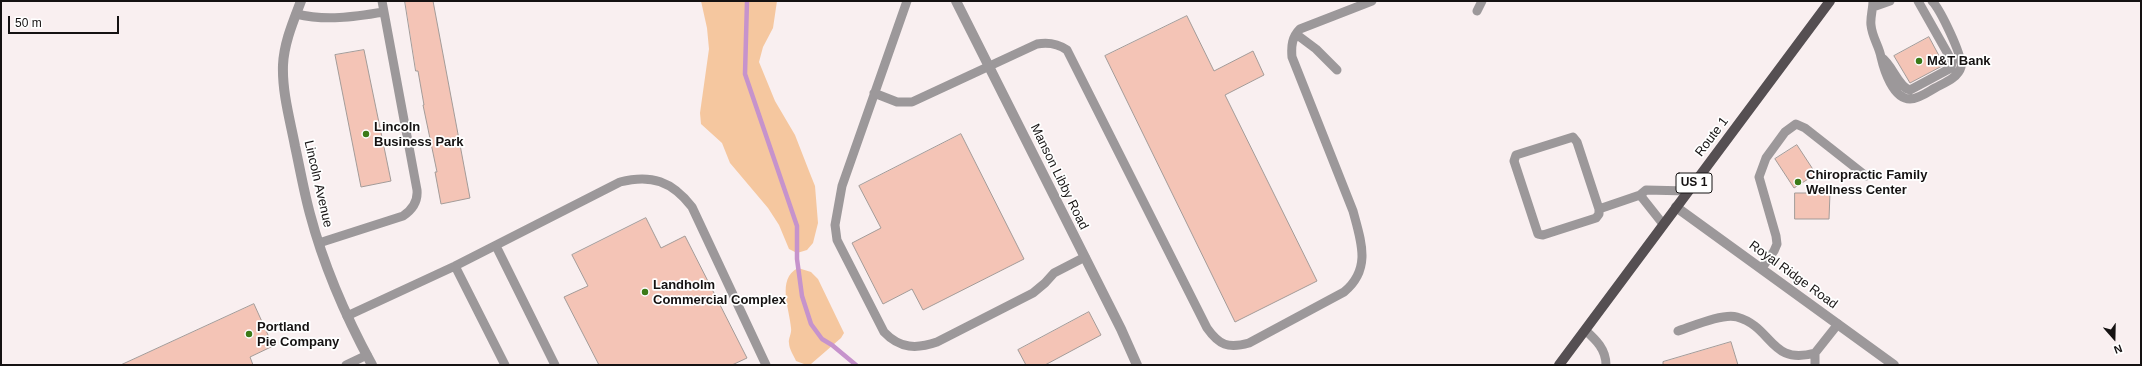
<!DOCTYPE html>
<html>
<head>
<meta charset="utf-8">
<style>
	body { margin:0 }
	#map { position:relative; width:2142px; height:366px; overflow:hidden; background:#f9eff0; font-family:Helvetica,sans-serif }
	canvas { display:block }
	.frame { position:absolute; inset:0; border:2px solid #151212; pointer-events:none }
	.north { position:absolute; left:2094px; top:318px; width:40px; height:40px; -webkit-text-stroke:3px #fff; paint-order:stroke; rotate:160deg; font-size:11px; font-weight:700; line-height:16px; text-align:center; color:#151212 }
	.north::after { content:''; display:block; margin:auto; width:14px; height:18px; background:#151212; clip-path:polygon(50% 0,100% 100%,50% 72%,0 100%) }
	.scale { position:absolute; left:8px; top:16px; width:111px; height:18px; box-sizing:border-box; border:2px solid #151212; border-top:0; padding-left:5px; font-size:12px; line-height:14px; white-space:nowrap; color:#151212; -webkit-text-stroke:3px #fff; paint-order:stroke }
</style>
</head>
<body>
<div id="map">
<canvas width="2142" height="366"></canvas>
<div class="frame"></div>
<div class="north">N</div>
<div class="scale">50 m</div>
</div>
<script>
const context = document.querySelector('canvas').getContext('2d');
context.lineJoin = 'round';
function paint(path, color) { context.fillStyle = color; context.fill(path, 'evenodd'); }
function trace(path, color, width, dash) { context.strokeStyle = color; context.lineWidth = width; context.lineCap = dash ? 'butt' : 'round'; context.setLineDash(dash || []); context.stroke(path); }
function label(font, color, halo, rows, align = 'center') {
  context.font = font + ' Helvetica,sans-serif'; context.lineWidth = 3.5; context.setLineDash([]); context.textBaseline = 'middle'; context.strokeStyle = halo; context.fillStyle = color; for (const [text, x, y, turn = 0] of rows) {
    context.save(); context.translate(x, y); context.rotate((+turn || 0) * Math.PI / 180); context.textAlign = isNaN(turn) ? turn : align; if (halo) context.strokeText(text, 0, 0); context.fillText(text, 0, 0); context.restore();
  }
}
paint(new Path2D(`
	M 701,1 L 777,1 L 773,28 L 763,47 L 759,62 L 775,101 L 795,135 L 809,171 L 815,186 L 818,223 L 813,243 L 807,250 L 797,253 L 789,249 L 779,225 L 768,208 L 730,163 L 722,143 L 701,124 L 700,113 L 709,49 L 707,28 Z
	M 798,268 L 811,272 L 818,279 L 844,333 L 841,338 L 811,364 L 804,364 L 796,361 C 794,356 789,349 789,343 C 788,339 792,333 791,328 C 790,310 776,279 798,268 Z`), '#f5c79f');
trace(new Path2D(`
	M 747,1 L 745,74 L 797,226 L 797,259 L 802,296 L 811,324 L 822,339 L 832,345 L 856,365`), '#c693cc', 4.5);
const building = new Path2D(`
	M 405,1 L 433,1 L 470,198 L 441,204 L 435,172 L 437,172 L 423,105 L 424,105 L 418,71 L 416,71 Z
	M 1187,16 L 1214,71 L 1253,51 L 1264,75 L 1225,95 L 1317,281 L 1235,322 L 1105,56 Z
	M 1929,37 L 1944,65 L 1910,83 L 1894,56 Z
	M 364,50 L 391,181 L 361,187 L 335,55 Z
	M 961,134 L 1024,259 L 923,310 L 912,289 L 883,304 L 852,243 L 881,228 L 859,186 Z
	M 1797,145 L 1816,174 L 1794,188 L 1775,159 Z
	M 1795,193 L 1830,193 L 1829,219 L 1795,219 Z
	M 646,218 L 661,248 L 685,236 L 747,358 L 732,365 L 599,365 L 564,297 L 588,286 L 572,255 Z
	M 254,304 L 273,346 L 250,357 L 253,365 L 121,365 Z
	M 1089,312 L 1101,335 L 1045,365 L 1026,365 L 1018,350 Z
	M 1731,342 L 1738,365 L 1663,365 L 1663,362 Z`);
paint(building, '#f4c4b6');
trace(building, '#a39b98', 1);
trace(new Path2D(`
	M 907,1 L 842,186 L 835,225 L 837,240 L 884,332 C 900,349 917,349 937,342 L 1033,293 L 1045,283 L 1054,273 L 1085,257
	M 1873,1 C 1873,9 1870,18 1871,25 C 1872,37 1879,46 1881,57 C 1884,70 1893,99 1910,99 C 1919,99 1928,92 1935,88 C 1944,83 1958,78 1961,67 C 1963,56 1940,9 1932,1
	M 1873,7 L 1890,1
	M 1477,11 L 1482,1
	M 296,14 C 326,21 353,17 384,12
	M 1296,34 L 1316,49 L 1337,70
	M 1881,57 C 1893,65 1898,87 1910,90 L 1951,68 L 1952,62 L 1948,54 L 1918,1
	M 874,93 L 897,102 L 912,102 L 1037,44 C 1048,42 1057,43 1067,50 L 1207,328 C 1219,345 1228,349 1249,343 L 1344,292 C 1372,269 1361,241 1353,211 L 1292,57 C 1291,46 1292,37 1300,29 L 1372,1
	M 1640,195 L 1646,190 L 1688,191
	M 1599,209 L 1599,214 L 1596,218 L 1543,235 L 1538,234 L 1514,161 L 1516,155 L 1573,137 L 1577,142 L 1599,209 L 1640,195 L 1663,224
	M 319,243 L 403,216 C 412,210 418,201 417,190 L 382,1
	M 496,246 L 555,365
	M 455,266 L 505,365
	M 1762,268 L 1774,251 L 1777,244 L 1776,236 L 1759,177 L 1766,158 L 1785,132 L 1796,124 L 1805,128 L 1866,176
	M 347,316 L 455,266 L 620,182 C 651,174 672,181 692,207 L 766,365
	M 1585,330 C 1596,340 1606,349 1606,365
	M 1678,331 C 1693,326 1723,313 1737,317 C 1773,327 1770,366 1815,353
	M 346,365 L 367,355
	M 1815,365 L 1815,353 L 1838,324`), '#9c989a', 9);
trace(new Path2D(`
	M 301,1 C 293,22 284,43 283,65 C 282,92 290,120 295,146 C 300,169 304,192 310,214 C 324,267 346,317 372,365
	M 956,1 L 1121,329 L 1137,365
	M 1676,207 L 1894,365`), '#9c989a', 10);
trace(new Path2D(`
	M 1559,365 L 1830,1`), '#554f52', 10);
for (const [x, y, r, color] of [
	[1919,61,4,"#3b7a18"],
	[366,134,4,"#3b7a18"],
	[1798,182,4,"#3b7a18"],
	[645,292,4,"#3b7a18"],
	[249,334,4,"#3b7a18"]
]) { const dot = new Path2D(); dot.arc(x, y, r, 0, 2 * Math.PI); context.fillStyle = color; context.fill(dot); trace(dot, '#fff', 1.5); }
for (const [x, y, w] of [
	[1694,183,36]
]) { const box = new Path2D(); box.roundRect(x - w / 2, y - 10, w, 20, 3); context.fillStyle = '#fff'; context.fill(box); trace(box, '#151212', 1); }
label('bold 12px', '#151212', null, [
	["US 1",1694,183]
]);
label('bold 13px', '#151212', '#fff', [
	["M&T Bank",1927,61],
	["Lincoln",374,127],
	["Business Park",374,142],
	["Chiropractic Family",1806,175],
	["Wellness Center",1806,190],
	["Landholm",653,285],
	["Commercial Complex",653,300],
	["Portland",257,327],
	["Pie Company",257,342]
], 'left');
label('13px', '#151212', '#fff', [
	["Route 1",1712,137,-53],
	["Manson Libby Road",1059,177,64],
	["Lincoln Avenue",318,184,77],
	["Royal Ridge Road",1793,275,36]
]);
</script>
</body>
</html>
